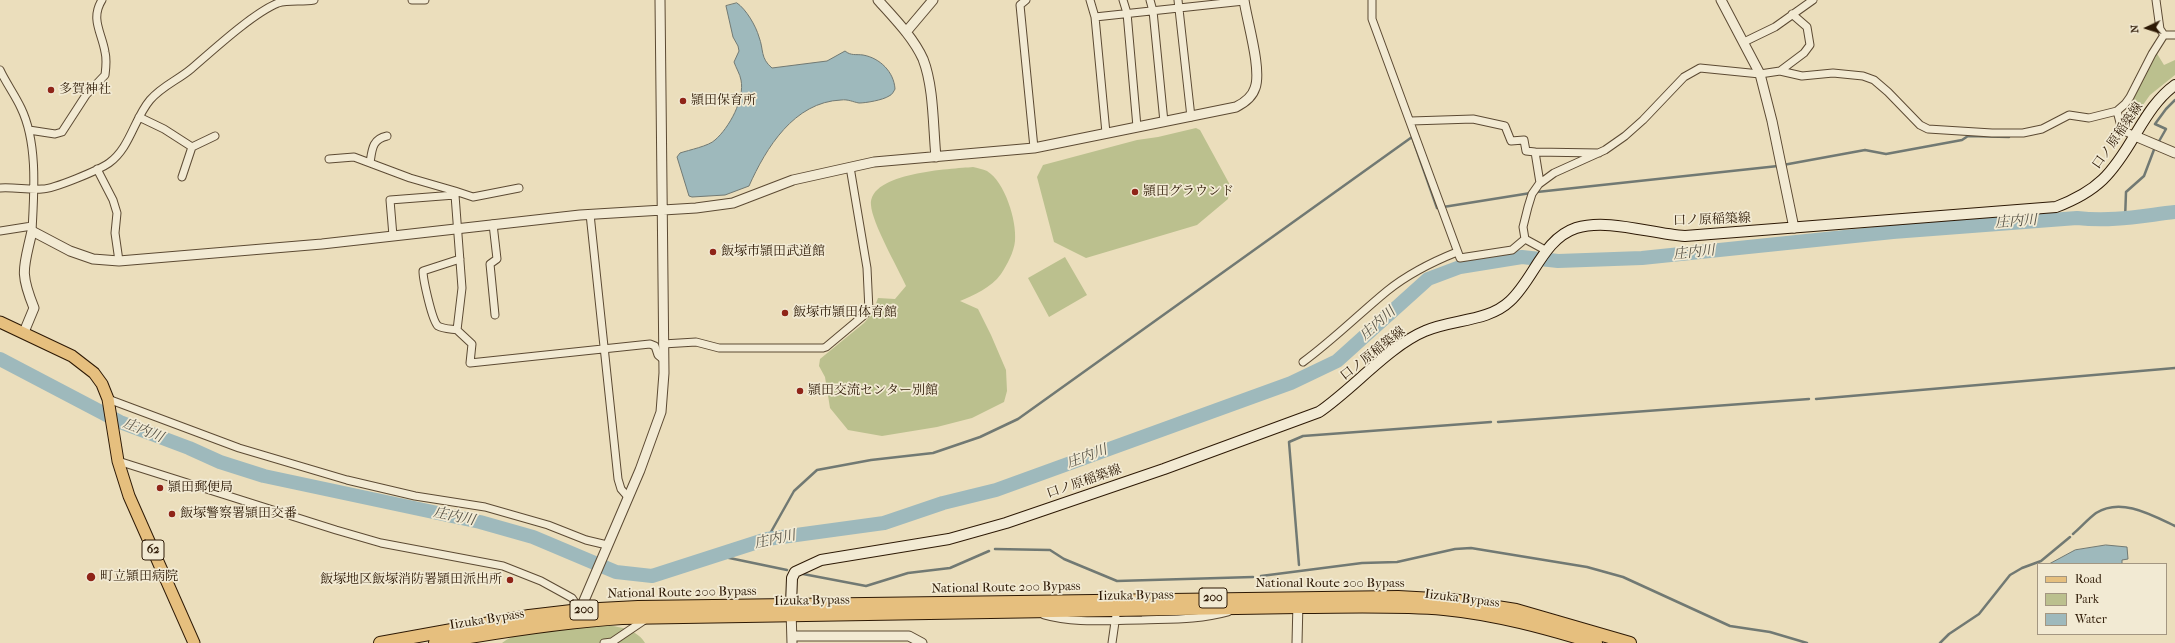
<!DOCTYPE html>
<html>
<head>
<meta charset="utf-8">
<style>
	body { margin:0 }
	#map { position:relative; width:2175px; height:643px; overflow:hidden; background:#ebdebc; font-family:"IM FELL French Canon",serif }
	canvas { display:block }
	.legend { position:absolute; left:2037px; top:563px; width:130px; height:72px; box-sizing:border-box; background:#f2ead3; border:1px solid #a39681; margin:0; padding:5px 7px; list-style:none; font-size:12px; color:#2d1905 }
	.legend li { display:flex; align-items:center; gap:8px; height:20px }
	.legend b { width:20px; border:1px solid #a39681 }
	.north { position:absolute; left:2127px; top:8px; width:40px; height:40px; -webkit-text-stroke:3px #f2ead3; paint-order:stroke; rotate:266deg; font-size:11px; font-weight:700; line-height:16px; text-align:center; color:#2d1905 }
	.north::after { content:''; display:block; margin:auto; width:14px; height:18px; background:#2d1905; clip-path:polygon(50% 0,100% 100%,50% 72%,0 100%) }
</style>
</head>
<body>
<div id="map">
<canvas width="2175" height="643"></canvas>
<ul class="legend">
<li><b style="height:5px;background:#e6bf7e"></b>Road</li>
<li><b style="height:11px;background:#bbc08e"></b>Park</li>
<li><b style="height:11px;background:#9eb9bc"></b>Water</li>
</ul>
<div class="north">N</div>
</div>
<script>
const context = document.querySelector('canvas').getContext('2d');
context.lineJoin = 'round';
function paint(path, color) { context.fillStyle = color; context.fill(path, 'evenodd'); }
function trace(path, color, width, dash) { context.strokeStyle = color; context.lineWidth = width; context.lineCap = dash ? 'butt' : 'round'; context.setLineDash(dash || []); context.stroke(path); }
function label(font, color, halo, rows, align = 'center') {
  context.font = font + ' "IM FELL French Canon","Noto Serif JP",serif'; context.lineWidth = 3.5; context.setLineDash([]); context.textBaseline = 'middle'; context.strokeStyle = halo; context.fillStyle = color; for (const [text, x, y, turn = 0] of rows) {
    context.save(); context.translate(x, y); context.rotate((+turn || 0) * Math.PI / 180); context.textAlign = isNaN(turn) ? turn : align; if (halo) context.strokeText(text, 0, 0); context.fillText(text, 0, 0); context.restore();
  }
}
paint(new Path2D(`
	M 2156,52 L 2164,65 L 2175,60 L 2175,75 L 2150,95 L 2140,109 L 2131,101 Z
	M 1196,128 L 1200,130 L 1230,185 L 1228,199 L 1197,225 L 1086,258 L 1054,242 L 1037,177 L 1043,165 L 1137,140 L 1158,137 Z
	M 973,167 C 977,168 983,169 987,171 C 1005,182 1017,221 1015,241 C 1014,252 1007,265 1001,274 C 991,288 974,295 960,301 L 978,309 L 991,335 L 1006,370 L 1007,391 L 1004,402 L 972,418 L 937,427 L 882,436 L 848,430 L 830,408 L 825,377 L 819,366 L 820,359 L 864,323 L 872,314 L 878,298 L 895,299 L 906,286 C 898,268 872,223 871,205 C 869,172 951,169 973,167 Z
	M 1065,257 L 1087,295 L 1049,317 L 1028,278 Z
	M 587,624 C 605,625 635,625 645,643 L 502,643 C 524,626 560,627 587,624 Z`), '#bbc08e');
const water = new Path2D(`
	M 737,3 C 746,9 756,26 759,37 C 764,50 760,58 772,68 L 827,61 L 845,51 C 851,56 856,54 863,55 C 880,58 894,72 895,89 C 894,91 892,95 889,96 C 883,100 866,103 859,103 C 853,102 848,99 841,100 C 794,102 766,148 749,186 L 725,195 L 692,197 L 689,196 L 677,157 L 680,153 C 689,150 709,146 715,140 C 729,128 745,99 741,80 C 740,74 736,68 734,62 L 739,51 L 738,46 L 733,37 L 726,6 Z
	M 2106,545 L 2127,547 L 2128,559 L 2122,560 L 2122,564 L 2049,564 L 2075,550 Z`);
paint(water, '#9eb9bc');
trace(water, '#717973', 1);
trace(new Path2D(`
	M 2158,143 L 2166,129 L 2155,124 L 2166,109 L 2175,100
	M 1783,165 L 1865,150 L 1886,154 L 1962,140 L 1968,136 L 2009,137
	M 2125,220 L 2126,192 L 2144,176 L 2155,147
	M 1816,399 L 2175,368
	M 1498,422 L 1809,399
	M 2073,534 C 2081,527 2088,519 2096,513 C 2121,497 2152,515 2175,526
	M 767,539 L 794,491 L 817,470 L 871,460 L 933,453 L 980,437 L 1018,419 L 1412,137 L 1437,208 L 1537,192 L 1778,166
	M 995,549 L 1050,550 L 1064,559 L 1117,581 L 1253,577
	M 715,555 L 787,570
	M 1299,565 L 1289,442 L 1303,436 L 1491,422
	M 803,574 L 866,586 L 908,573 L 950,568 L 989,551
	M 1261,576 L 1362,563 L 1397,562 L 1455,549 L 1471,548 L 1587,567 L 1623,577 L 1730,626 L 1770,632 L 1807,643
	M 1940,643 L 1949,634 L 1979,614 L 2010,575 L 2022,568 L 2041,561 L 2070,537`), '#717973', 2.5);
trace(new Path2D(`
	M 0,359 L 120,422 L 189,448 L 220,462 L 264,476 L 480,522 L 533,537 L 616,572 L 652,576 L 767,539 L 884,523 L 943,503 L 996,490 L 1291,383 L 1337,361 L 1428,279 L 1460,267 L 1522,257 L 1558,261 L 1642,258 L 1893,232 L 2077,218 C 2112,222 2140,216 2175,212`), '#9eb9bc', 14);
const minor = new Path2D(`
	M 412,0 L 425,0
	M 1026,0 L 1020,5 L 1034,148
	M 1090,0 L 1095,17 L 1106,133
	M 1123,0 L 1127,13 L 1137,127
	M 1150,0 L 1153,11 L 1164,122
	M 1178,0 L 1191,117
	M 1372,0 L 1372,19 L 1460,258 L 1512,250 L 1525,239
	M 2156,0 L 2160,29 L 2164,35
	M 1095,17 L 1244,1
	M 2164,35 L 2175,35
	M 1744,42 L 1775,27 L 1813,0
	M 0,70 C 6,83 15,95 21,108 C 38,143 34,193 32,231
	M 1780,71 L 1804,53 L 1810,45 L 1807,27 L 1792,14
	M 2117,111 L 2122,130 L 2135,136
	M 139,117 L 164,129 L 192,147 L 182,177
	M 1411,121 L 1473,119 L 1505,126 L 1511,141 L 1524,140 L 1526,151 L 1535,152 L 1540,183
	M 29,130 L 55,134 L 62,132 L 86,95 L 105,75 C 106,67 107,60 105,52 C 102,33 90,19 102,0
	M 192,147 L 215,136
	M 1535,152 L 1599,153
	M 329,159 L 354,157 L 410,178 L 455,191 L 455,195
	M 370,163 C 372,150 372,139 387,136
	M 97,169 L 113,200 L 117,213 L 115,233 L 119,261
	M 0,188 C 14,187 28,190 42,189 C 54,189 99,170 109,163 C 130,148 134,119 150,100 C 162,86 178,80 191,69 C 212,51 253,13 278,3 C 289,0 302,2 314,0
	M 455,191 L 473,197 L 519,188
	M 590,214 L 618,479 L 621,489 L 628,497
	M 493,224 L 497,259 L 490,264 L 495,315
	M 0,231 L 32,226
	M 393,236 L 390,200 L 455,195 L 462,288 L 457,330 L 472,344 L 470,363 L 650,344 L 655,346 L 658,355 L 664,360
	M 1547,251 L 1525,239 L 1523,227 L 1528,207 L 1532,194 L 1539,184 L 1554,173 L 1605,150 L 1625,136 L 1643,120 L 1684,77 L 1700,68 L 1760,74 L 1780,71 L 1802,76 L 1833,73 L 1863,76 L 1874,80 L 1888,92 L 1920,125 L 1928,129 L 1992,133 L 2023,133 L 2042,129 L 2069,115 L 2089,118 L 2117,111 L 2125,104 L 2130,97 L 2152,54 L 2164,35
	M 457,330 C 451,329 443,329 438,326 C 432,321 423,279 423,271 L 460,259
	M 663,344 L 696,342 L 719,348 L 823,348 L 826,347 L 869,311 L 867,268 L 850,167
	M 1303,362 C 1333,340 1359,314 1387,291 C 1408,274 1432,262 1457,252
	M 108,399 L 239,448 L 347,480 L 415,496 L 485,507 L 548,525 L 586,540 L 607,545
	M 118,461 L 336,530 L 381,543 L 503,566 L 541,581 L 572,598 L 580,610
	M 1044,615 C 1075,624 1109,620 1142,620 C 1171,619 1199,620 1228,612
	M 604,643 L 612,642 L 646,619
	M 1112,643 L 1116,615`);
const tertiary = new Path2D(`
	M 878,0 C 894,18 913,37 923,59 C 934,87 933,128 936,157
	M 1721,0 L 1760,74 L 1772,121 L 1794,228
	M 906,32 L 933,0
	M 2135,136 L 2175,153
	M 24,332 L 34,308 C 19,271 24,268 32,231 L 70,251 L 93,259 L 119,261 L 322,244 L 580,215 L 696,208 L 733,203 L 793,180 L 874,162 L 1034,148 L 1236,107 C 1244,103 1252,98 1255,88 C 1262,70 1247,21 1244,0
	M 791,610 L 792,643
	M 580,615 L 580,610 L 640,470 L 661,412 L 664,373 L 660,0
	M 792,636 L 909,636 L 922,643
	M 1297,643 L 1298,602`);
const secondary = new Path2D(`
	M 791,605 L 792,578 L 795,572 L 821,560 L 949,539 L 1006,523 L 1164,469 L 1319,412 C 1353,389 1389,346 1425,331 C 1452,319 1488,322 1510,301 C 1534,279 1543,239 1576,228 C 1608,218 1651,234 1685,236 L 2056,207 C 2098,191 2112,174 2135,135 C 2146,117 2157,98 2175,85`);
const primary = new Path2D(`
	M 0,322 L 72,356 L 94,373 L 102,384 L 108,399 L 118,461 L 129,496 L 194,643`);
const trunk = new Path2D(`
	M 380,643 L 529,616 L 580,610 L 638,607 L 1398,597 L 1452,600 L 1516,610 L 1630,643
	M 435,643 C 497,632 559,622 622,618 L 1298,607 C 1346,607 1396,605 1444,609 C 1496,614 1546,628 1596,643`);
trace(minor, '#5c4a33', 9);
trace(tertiary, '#5c4a33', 11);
trace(secondary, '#2d1905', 12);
trace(primary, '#2d1905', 13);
trace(trunk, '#2d1905', 14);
trace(minor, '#f2ead3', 7);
trace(tertiary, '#f2ead3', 9);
trace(secondary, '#f2ead3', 10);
trace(primary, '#e6bf7e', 11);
trace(trunk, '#e6bf7e', 12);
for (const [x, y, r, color] of [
	[51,90,4,"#8f2418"],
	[683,101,4,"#8f2418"],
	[1135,192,4,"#8f2418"],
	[713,252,4,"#8f2418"],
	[785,313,4,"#8f2418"],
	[800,391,4,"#8f2418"],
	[160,488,4,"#8f2418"],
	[172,514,4,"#8f2418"],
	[91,577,5,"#8f2418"],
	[510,580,4,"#8f2418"]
]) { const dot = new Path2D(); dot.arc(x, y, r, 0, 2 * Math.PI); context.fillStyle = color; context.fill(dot); trace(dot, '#f2ead3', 1.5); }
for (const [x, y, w] of [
	[153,550,22],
	[1213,598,28],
	[584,610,28]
]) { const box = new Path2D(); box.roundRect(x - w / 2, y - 10, w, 20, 3); context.fillStyle = '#f2ead3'; context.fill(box); trace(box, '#2d1905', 1); }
label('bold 12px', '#2d1905', null, [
	["62",153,550],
	["200",1213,598],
	["200",584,610]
]);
label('13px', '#2d1905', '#f2ead3', [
	["多賀神社",59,90],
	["頴田保育所",691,101],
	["頴田グラウンド",1143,192],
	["飯塚市頴田武道館",721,252],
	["飯塚市頴田体育館",793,313],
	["頴田交流センター別館",808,391],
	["頴田郵便局",168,488],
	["飯塚警察署頴田交番",180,514],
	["町立頴田病院",100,577],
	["飯塚地区飯塚消防署頴田派出所",502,580,"right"]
], 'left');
label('13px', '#2d1905', '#f2ead3', [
	["口ノ原稲築線",2118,136,-55],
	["口ノ原稲築線",1712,220,-2],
	["口ノ原稲築線",1373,354,-38],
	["口ノ原稲築線",1084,482,-19],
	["National Route 200 Bypass",1330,584],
	["National Route 200 Bypass",1006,588,-1],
	["National Route 200 Bypass",682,593,-1],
	["Iizuka Bypass",1136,596,-1],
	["Iizuka Bypass",1462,599,7],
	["Iizuka Bypass",812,601,-1],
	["Iizuka Bypass",487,620,-9]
]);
label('italic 14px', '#555145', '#f2ead3', [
	["庄内川",2016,222,-4],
	["庄内川",1694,253,-6],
	["庄内川",1378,324,-42],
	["庄内川",143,431,22],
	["庄内川",1087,457,-20],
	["庄内川",454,517,12],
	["庄内川",775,540,-12]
]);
</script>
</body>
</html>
